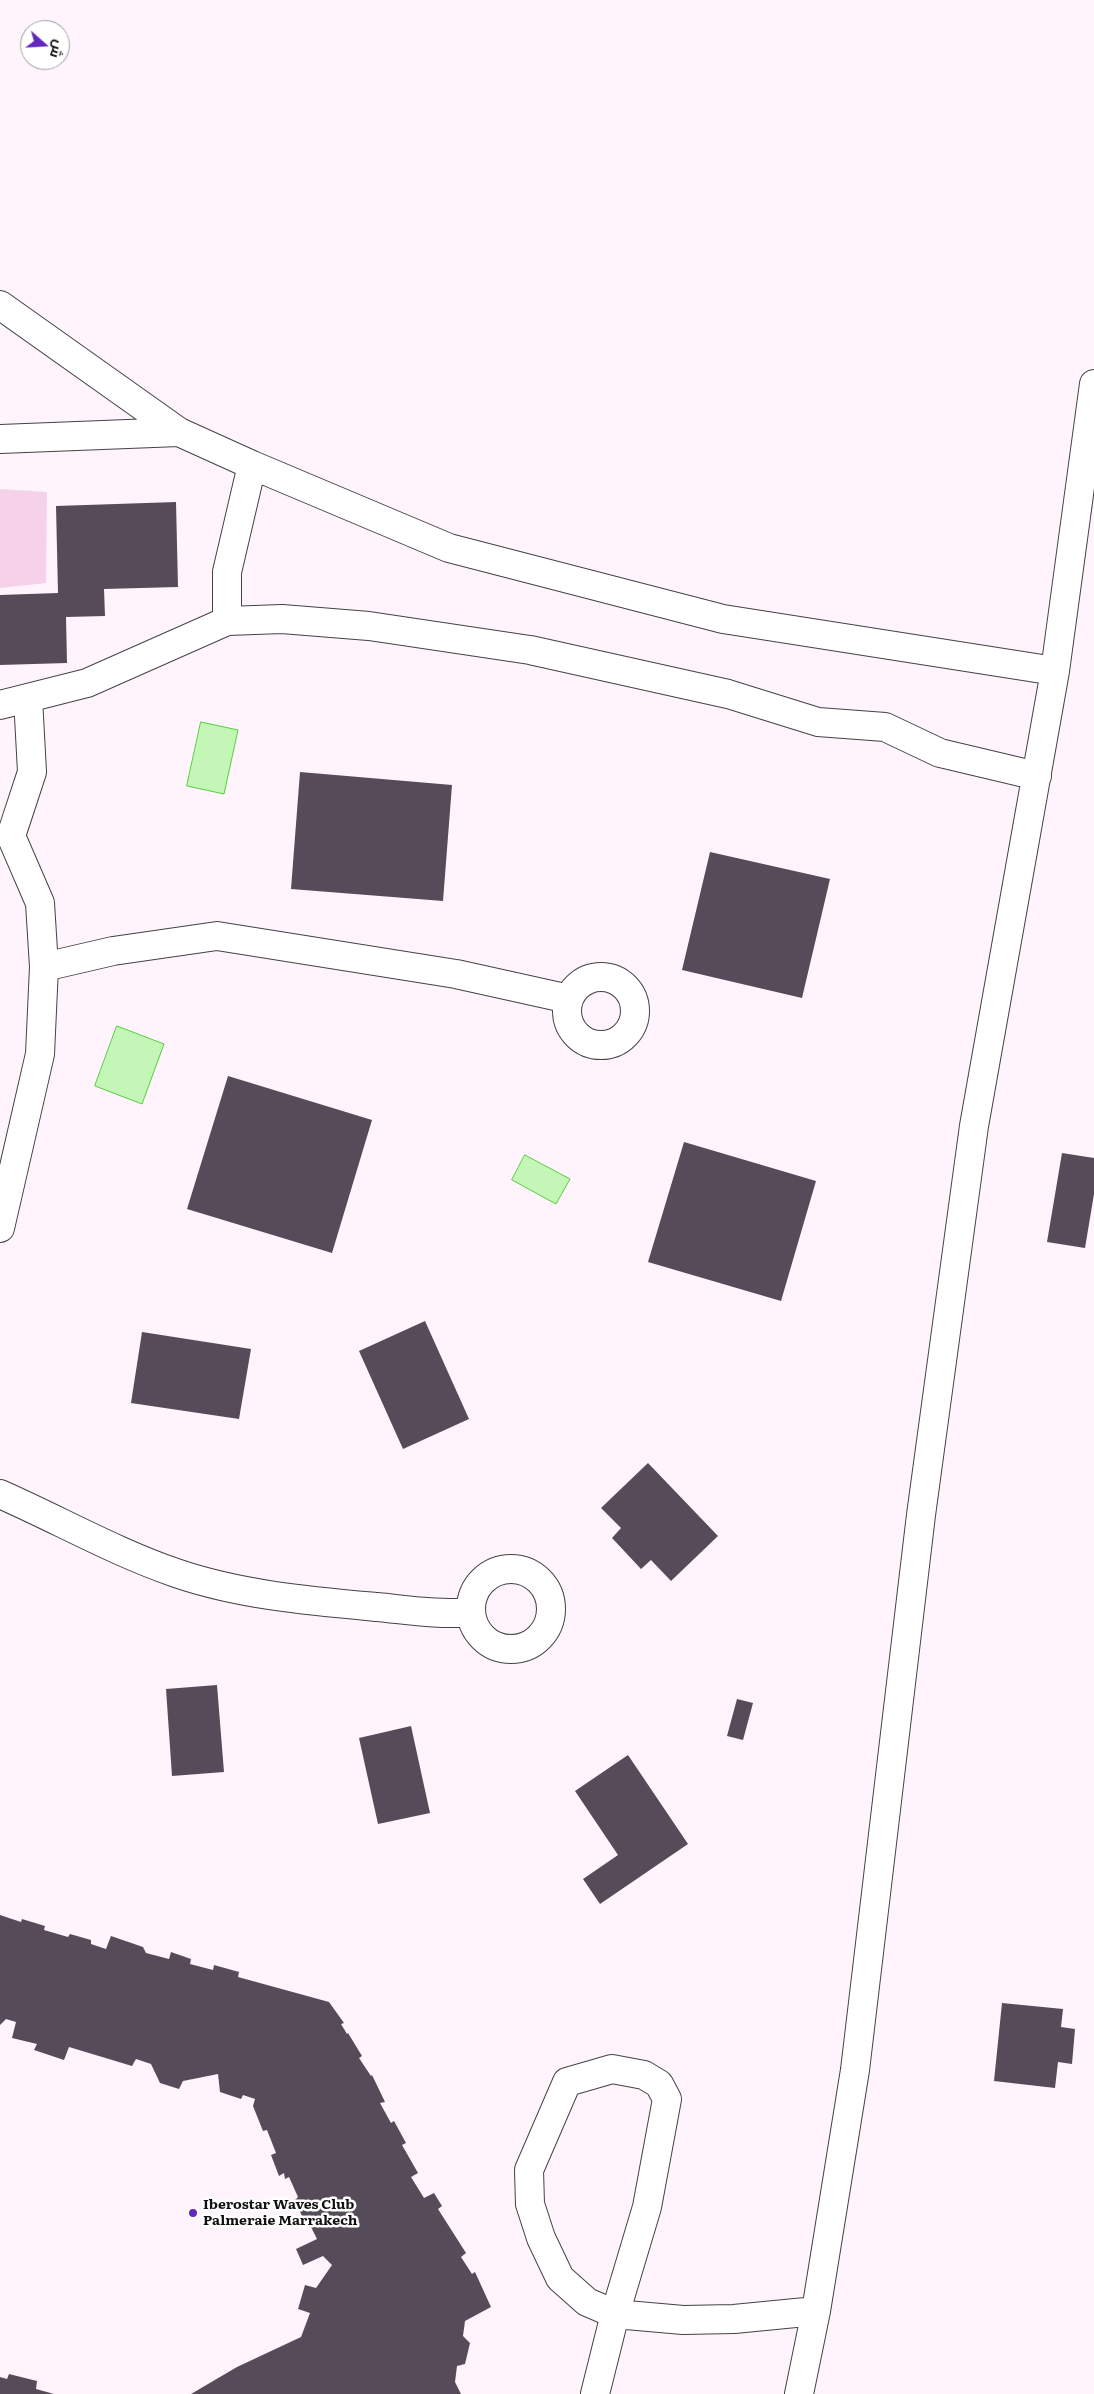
<!DOCTYPE html>
<html>
<head>
<meta charset="utf-8">
<style>
	body { margin:0 }
	#map { position:relative; width:1094px; height:2394px; overflow:hidden; background:#fff3fc; font-family:Literata,Cairo,serif }
	canvas { display:block }
	.north { position:absolute; left:20px; top:20px; width:50px; height:50px; box-sizing:border-box; background:#fff; border:1px solid #9f9f9f; border-radius:50%; rotate:109deg; font-size:14px; font-weight:700; line-height:20px; text-align:center; color:#101010 }
	.north::after { content:''; display:block; margin:auto; width:18px; height:22px; background:#6326c1; clip-path:polygon(50% 0,100% 100%,50% 72%,0 100%) }
</style>
</head>
<body>
<div id="map">
<canvas width="1094" height="2394"></canvas>
<div class="north">ش</div>
</div>
<script>
const context = document.querySelector('canvas').getContext('2d');
context.lineJoin = 'round';
function paint(path, color) { context.fillStyle = color; context.fill(path, 'evenodd'); }
function trace(path, color, width, dash) { context.strokeStyle = color; context.lineWidth = width; context.lineCap = dash ? 'butt' : 'round'; context.setLineDash(dash || []); context.stroke(path); }
function label(font, color, halo, rows, align = 'center') {
  context.font = font + ' Literata,serif'; context.lineWidth = 5; context.setLineDash([]); context.textBaseline = 'middle'; context.strokeStyle = halo; context.fillStyle = color; for (const [text, x, y, turn = 0] of rows) {
    context.save(); context.translate(x, y); context.rotate((+turn || 0) * Math.PI / 180); context.textAlign = isNaN(turn) ? turn : align; if (halo) context.strokeText(text, 0, 0); context.fillText(text, 0, 0); context.restore();
  }
}
paint(new Path2D(`
	M 0,489 L 47,492 L 46,583 L 0,588 Z`), '#f5d2e9');
const water = new Path2D(`
	M 201,722 L 238,730 L 224,794 L 187,786 Z
	M 117,1026 L 164,1044 L 142,1104 L 95,1086 Z
	M 525,1155 L 570,1179 L 556,1204 L 512,1180 Z`);
paint(water, '#c3f6b7');
trace(water, '#55ce3e', 1);
paint(new Path2D(`
	M 176,502 L 178,587 L 104,589 L 105,616 L 66,617 L 67,663 L 0,665 L 0,595 L 58,593 L 56,506 Z
	M 300,772 L 452,785 L 443,901 L 291,889 Z
	M 710,852 L 830,879 L 802,998 L 682,970 Z
	M 228,1076 L 372,1120 L 332,1253 L 187,1209 Z
	M 684,1142 L 816,1181 L 781,1301 L 648,1262 Z
	M 1062,1153 L 1094,1158 L 1094,1194 L 1085,1248 L 1047,1242 Z
	M 425,1321 L 469,1419 L 403,1449 L 359,1351 Z
	M 142,1332 L 251,1349 L 239,1419 L 131,1403 Z
	M 648,1463 L 718,1536 L 671,1581 L 651,1560 L 641,1569 L 612,1538 L 621,1528 L 601,1508 Z
	M 217,1685 L 224,1772 L 172,1776 L 166,1689 Z
	M 737,1699 L 753,1703 L 743,1740 L 727,1736 Z
	M 411,1726 L 430,1813 L 378,1824 L 359,1738 Z
	M 628,1755 L 688,1844 L 600,1904 L 583,1879 L 618,1855 L 575,1791 Z
	M 0,1915 L 21,1922 L 22,1919 L 45,1926 L 44,1930 L 68,1937 L 70,1934 L 91,1940 L 91,1944 L 106,1949 L 111,1936 L 143,1947 L 146,1953 L 169,1959 L 171,1952 L 191,1959 L 190,1964 L 213,1970 L 214,1965 L 239,1972 L 238,1977 L 329,2002 L 344,2023 L 341,2024 L 347,2034 L 348,2033 L 362,2056 L 359,2058 L 371,2076 L 372,2075 L 385,2102 L 380,2103 L 391,2123 L 394,2121 L 406,2143 L 402,2145 L 418,2173 L 411,2177 L 424,2198 L 434,2193 L 442,2206 L 438,2209 L 466,2253 L 461,2257 L 472,2274 L 475,2272 L 491,2307 L 465,2321 L 463,2336 L 470,2343 L 465,2364 L 457,2366 L 455,2382 L 461,2394 L 191,2394 L 237,2367 L 301,2337 L 310,2313 L 298,2309 L 305,2285 L 316,2288 L 332,2265 L 323,2256 L 303,2265 L 296,2249 L 317,2239 L 308,2221 L 305,2223 L 295,2200 L 298,2197 L 289,2177 L 285,2179 L 284,2173 L 279,2176 L 271,2155 L 276,2153 L 267,2130 L 263,2131 L 253,2106 L 255,2099 L 243,2095 L 241,2099 L 220,2092 L 218,2074 L 183,2081 L 179,2089 L 160,2083 L 151,2064 L 136,2059 L 132,2066 L 69,2047 L 64,2060 L 34,2050 L 37,2044 L 12,2038 L 16,2022 L 6,2019 L 0,2025 Z
	M 1002,2003 L 1063,2009 L 1061,2027 L 1075,2029 L 1072,2064 L 1058,2062 L 1055,2088 L 994,2081 Z
	M 9,2374 L 37,2381 L 36,2389 L 54,2394 L 0,2394 L 0,2377 L 7,2379 Z`), '#564c59');
const minor = new Path2D(`
	M 0,305 L 179,432 L 252,465 L 449,548 L 723,619 L 1055,671
	M 0,439 L 179,432
	M 227,621 L 227,572 L 252,465
	M 0,705 L 87,683 L 227,621 L 282,619 L 369,626 L 530,650 L 728,694 L 818,722 L 885,727 L 940,753 L 1037,776
	M 44,967 L 113,951 L 217,936 L 456,974 L 569,999
	M567 1011a34 34 0 1 1 68 0a34 34 0 1 1-68 0Z
	M 0,1228 L 40,1054 L 44,967 L 40,903 L 11,836 L 32,772 L 28,698
	M 0,1494 C 59,1520 115,1552 176,1573 C 240,1595 310,1601 377,1607 C 409,1610 439,1615 471,1612
	M471 1609a40 40 0 1 1 80 0a40 40 0 1 1-80 0Z
	M 595,2394 L 615,2314 L 647,2207 L 667,2099 L 659,2084 L 644,2075 L 612,2069 L 567,2082 L 529,2170 L 530,2204 L 541,2238 L 560,2278 L 587,2302 L 615,2314 L 683,2320 L 734,2319 L 816,2311
	M 799,2394 L 816,2311 L 855,2070 L 921,1515 L 974,1126 L 1055,671 L 1094,384`);
trace(minor, '#434343', 30);
trace(minor, '#fff', 28);
for (const [x, y, r, color] of [
	[193,2213,5,"#6326c1"]
]) { const dot = new Path2D(); dot.arc(x, y, r, 0, 2 * Math.PI); context.fillStyle = color; context.fill(dot); trace(dot, '#fff', 2); }
label('bold 14px', '#101010', '#fff', [
	["Iberostar Waves Club",203,2205],
	["Palmeraie Marrakech",203,2221]
], 'left');
</script>
</body>
</html>
